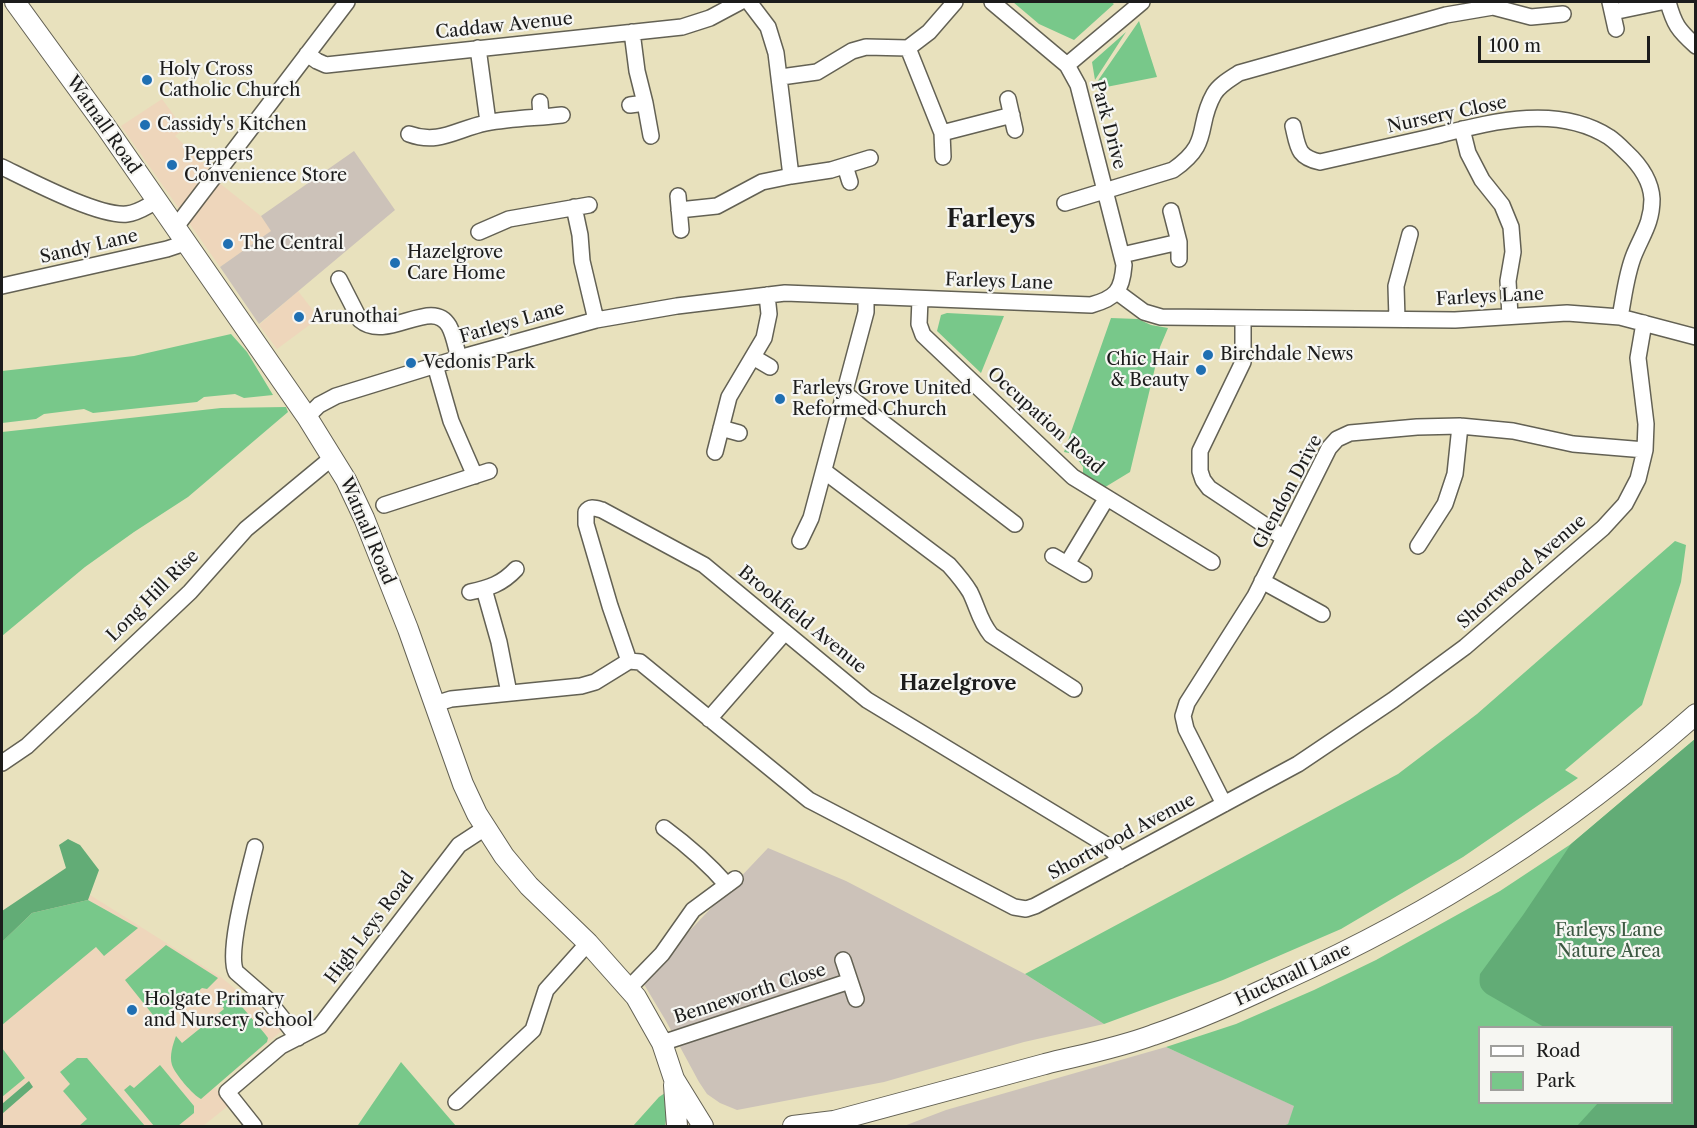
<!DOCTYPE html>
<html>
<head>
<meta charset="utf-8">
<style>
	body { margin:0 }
	#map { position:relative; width:1697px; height:1128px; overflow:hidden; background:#e8e1bd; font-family:"Libre Caslon Text",serif }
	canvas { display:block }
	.frame { position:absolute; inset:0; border:3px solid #1c1c1c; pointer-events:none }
	.legend { position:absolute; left:1478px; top:1026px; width:195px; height:78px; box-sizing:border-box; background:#f6f6f2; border:2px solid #9f9f9c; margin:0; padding:8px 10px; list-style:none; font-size:18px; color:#1c1c1c }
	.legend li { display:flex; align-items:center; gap:12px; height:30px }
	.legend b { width:30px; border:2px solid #9f9f9c }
	.scale { position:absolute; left:1478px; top:36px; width:172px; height:27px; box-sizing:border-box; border:3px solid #1c1c1c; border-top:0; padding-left:8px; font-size:18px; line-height:21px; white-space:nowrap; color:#1c1c1c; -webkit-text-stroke:4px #f6f6f2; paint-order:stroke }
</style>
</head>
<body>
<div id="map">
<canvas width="1697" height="1128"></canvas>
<div class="frame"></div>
<ul class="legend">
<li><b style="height:8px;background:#fff"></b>Road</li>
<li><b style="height:16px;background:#78c88a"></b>Park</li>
</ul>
<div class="scale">100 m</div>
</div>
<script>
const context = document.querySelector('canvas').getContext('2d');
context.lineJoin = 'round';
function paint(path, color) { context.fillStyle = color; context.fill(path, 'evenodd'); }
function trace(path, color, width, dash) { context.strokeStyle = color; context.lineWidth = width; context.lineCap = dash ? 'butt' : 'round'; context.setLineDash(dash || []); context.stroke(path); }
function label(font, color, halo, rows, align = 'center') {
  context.font = font + ' "Libre Caslon Text",serif'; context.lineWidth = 4.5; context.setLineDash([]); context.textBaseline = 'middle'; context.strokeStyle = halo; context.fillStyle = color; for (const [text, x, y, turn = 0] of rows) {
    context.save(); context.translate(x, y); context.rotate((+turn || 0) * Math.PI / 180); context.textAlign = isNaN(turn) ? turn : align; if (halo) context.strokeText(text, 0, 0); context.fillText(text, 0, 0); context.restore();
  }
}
paint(new Path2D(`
	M 162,99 L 184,129 L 175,136 L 211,170 L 208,174 L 261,216 L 272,231 L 220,267 L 121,126 Z
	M 298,291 L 319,318 L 277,349 L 259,325 Z
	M 90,895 L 222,978 L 284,1029 L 215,1087 L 228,1106 L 203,1126 L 2,1126 L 2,920 L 28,908 Z`), '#eed6bb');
paint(new Path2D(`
	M 354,151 L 395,210 L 259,324 L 220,267 L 271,231 L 261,216 Z
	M 768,848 L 846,881 L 1025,974 L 1104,1024 L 1024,1042 L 884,1082 L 737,1110 L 720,1103 L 707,1094 L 699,1082 L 666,1021 L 642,981 Z
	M 1166,1047 L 1295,1106 L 1288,1124 L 1282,1126 L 904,1126 L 946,1110 Z`), '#ccc2b9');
paint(new Path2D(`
	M 1013,2 L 1111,2 L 1114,4 L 1074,40 L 1039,24 Z
	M 1139,21 L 1157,77 L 1096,89 L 1097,82 Z
	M 1126,32 L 1095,80 L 1092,62 Z
	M 947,313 L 1004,316 L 981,373 L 937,331 L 941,315 Z
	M 1111,318 L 1138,319 L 1151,325 L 1168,328 L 1160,347 L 1130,472 L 1102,489 L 1083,475 L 1083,467 L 1074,454 L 1064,452 Z
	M 231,334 L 247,352 L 273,395 L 244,398 L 235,394 L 204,397 L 197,402 L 93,413 L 84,409 L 44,414 L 36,419 L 2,423 L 2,371 L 134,356 Z
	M 286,407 L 288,412 L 188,497 L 134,532 L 85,567 L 2,636 L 2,432 L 221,408 Z
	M 1675,541 L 1686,545 L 1681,582 L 1642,705 L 1565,770 L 1578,778 L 1463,857 L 1341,929 L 1223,980 L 1104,1024 L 1025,974 L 1398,774 L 1477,714 Z
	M 1695,739 L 1695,1126 L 1282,1126 L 1288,1124 L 1294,1106 L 1166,1047 L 1236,1024 L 1314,990 L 1376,960 L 1500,891 L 1571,844 ZM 1480,1028 L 1672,1028 L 1672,1102 L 1480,1102 Z
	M 88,900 L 138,928 L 104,956 L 96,947 L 2,1025 L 2,942 L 32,913 Z
	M 166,945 L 218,978 L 207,989 L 202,988 L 167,1018 L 158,1019 L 153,1015 L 125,980 Z
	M 229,999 L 237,1001 L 265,1034 L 268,1038 L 267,1042 L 201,1099 C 193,1095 175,1074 172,1065 C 169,1056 173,1044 176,1036 L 182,1043 L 224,1009 L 219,1002 L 221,1000 Z
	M 2,1048 L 25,1078 L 2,1097 Z
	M 77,1058 L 87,1058 L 145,1126 L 79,1126 L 87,1119 L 63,1091 L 70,1084 L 60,1072 Z
	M 401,1062 L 456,1126 L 359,1126 L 358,1125 Z
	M 160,1065 L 194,1106 L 194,1113 L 178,1126 L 154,1126 L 124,1090 L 130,1085 L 134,1088 Z
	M 665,1093 L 667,1114 L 665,1126 L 633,1126 L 659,1097 Z`), '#78c88a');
paint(new Path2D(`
	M 1695,739 L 1695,1126 L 1577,1126 L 1598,1103 L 1672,1102 L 1672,1028 L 1544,1027 L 1487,994 C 1479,988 1479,983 1480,974 L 1523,915 L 1571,844 Z
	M 68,839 L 80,845 L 99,870 L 88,900 L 32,913 L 2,942 L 2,911 L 66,868 L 59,845 Z
	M 29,1081 L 33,1087 L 2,1114 L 2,1104 Z`), '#62ac76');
const minor = new Path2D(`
	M 749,2 L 768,27 L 776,53 L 791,176 L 831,170 L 870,158
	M 1610,2 L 1616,29
	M 1668,2 C 1674,24 1678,30 1696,46
	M 1613,12 L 1661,2
	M 632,32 L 637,71 L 645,103 L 651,136
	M 478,48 L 488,122
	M 908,48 L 942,133 L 1012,115
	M 307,54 L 317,61 L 326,65 L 682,27 L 710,18 L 740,2
	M 1067,65 L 1142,2
	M 781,77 L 817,72 L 852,51 L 866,47 L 908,48 L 929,32 L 955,2
	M 1008,99 L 1015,130
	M 540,102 L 541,117
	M 630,105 L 645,103
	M 1293,126 C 1298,147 1297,157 1320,162 C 1357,154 1394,145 1431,137 C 1488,123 1555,103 1609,137 C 1615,141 1621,147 1626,152 C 1639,164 1651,181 1652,199 C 1652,223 1642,235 1634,255 C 1626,275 1624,297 1620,317
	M 1462,129 L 1468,153 L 1482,180 L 1502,205 L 1511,227 L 1513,252 L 1508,281 L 1510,316
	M 942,133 L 943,157
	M 409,134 C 439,145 457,129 486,123 C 511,118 537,118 562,115
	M 845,166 L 850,182
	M 2,167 C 29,180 99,217 127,214 C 138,213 147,206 157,201
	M 678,196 L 681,230
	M 1065,203 L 1173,170 C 1213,142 1195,127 1214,94 C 1219,85 1230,79 1239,73 L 1446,15 L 1493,7 L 1531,17 L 1563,14
	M 574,207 L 580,235 L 582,261 L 596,320
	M 679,210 L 717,206 L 762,182 L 791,176
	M 1171,211 L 1179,242 L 1179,259
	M 175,228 L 347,2
	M 479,232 L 509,219 L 589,205
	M 1122,255 L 1179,242
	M 339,279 L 360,320 C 387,343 432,296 449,326 C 454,335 456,348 459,358
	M 2,286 L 167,249 L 185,243
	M 1117,292 L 1144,312 L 1161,317 L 1455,320 L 1567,313 L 1620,317 L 1696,337
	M 920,299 L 919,324 L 923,335 L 1073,477 L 1212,562
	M 1243,318 L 1243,362 L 1200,451 L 1200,471 L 1203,480 L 1209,488 L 1284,538
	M 1397,319 L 1396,286 L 1410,234
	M 753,357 L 770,367
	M 435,365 L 451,421 L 475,476
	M 844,393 L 1015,524
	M 307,417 L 319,405 L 336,396 L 459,358 L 596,320 L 677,306 L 785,293 L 1091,305 C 1116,298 1122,291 1124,265 L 1078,85 L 1067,65 L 992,2
	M 721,428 L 739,433
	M 715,452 L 729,397 L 764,338 L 769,314 L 767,295
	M 824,471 L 949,565 C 957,574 964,582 970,592 C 978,608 979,620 991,635 L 1074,689
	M 384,505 L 489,471
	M 800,541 L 811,518 L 866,312 L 866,297
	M 1418,546 L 1445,504 L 1455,474 L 1460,426
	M 1053,556 L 1084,574
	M 1067,564 L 1106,499
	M 1262,581 L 1322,614
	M 484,589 L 499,642 L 509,693
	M 470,592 C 489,588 502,584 516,569
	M 629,661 L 610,606 L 586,524 L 586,512 C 590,506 595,508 602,510 L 704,565 L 867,700 L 1103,843 L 1114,852 L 1119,861
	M 435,704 L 451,699 L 581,686 L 595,682 L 629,661 L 640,662 L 809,800 L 1014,907 L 1026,909 L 1035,906 L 1298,764 L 1393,700 L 1465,647 L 1603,528 L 1625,504 L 1638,479 L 1645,450 L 1646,424 L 1638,358 L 1644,323
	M 709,719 L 785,632
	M 2,763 L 27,746 L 190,592 L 246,529 L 333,457
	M 1224,804 L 1186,729 L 1183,716 L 1187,703 L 1255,596 L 1329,448 L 1337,439 L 1350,433 L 1417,427 L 1460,426 L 1513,431 L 1573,444 L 1645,450
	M 664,828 C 687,845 708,863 727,885
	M 255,847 C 249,872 226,952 236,972 L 267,999 L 298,1038
	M 843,960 L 856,999
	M 629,988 L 662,954 L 693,910 L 735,879
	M 662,1043 L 850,981
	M 456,1102 L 533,1030 L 546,990 L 588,943
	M 254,1126 L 227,1092 L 281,1046 L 320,1026 L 459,845 L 485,828`);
const major = new Path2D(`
	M 15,2 L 106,127 L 307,417 L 346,480 L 364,518 L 408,629 L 463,784 L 477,814 L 504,856 L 529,886 L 588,943 L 636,997 L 662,1043 L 674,1079 L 703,1126
	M 674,1085 L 677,1126
	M 793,1126 L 834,1121
	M 821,1126 L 834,1121 C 905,1102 975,1083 1045,1064 C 1081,1055 1118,1048 1153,1035 C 1197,1020 1240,1001 1282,981 C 1436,912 1569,826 1696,714`);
trace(minor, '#636154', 18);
trace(major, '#636154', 22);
trace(minor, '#fff', 15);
trace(major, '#fff', 20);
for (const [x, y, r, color] of [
	[147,80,6,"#1f6fb2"],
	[145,125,6,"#1f6fb2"],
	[172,165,6,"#1f6fb2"],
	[228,244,6,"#1f6fb2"],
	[395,263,6,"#1f6fb2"],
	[299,317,6,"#1f6fb2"],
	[1208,355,6,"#1f6fb2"],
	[411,363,6,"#1f6fb2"],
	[1201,370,6,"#1f6fb2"],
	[780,399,6,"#1f6fb2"],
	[132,1010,6,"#1f6fb2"]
]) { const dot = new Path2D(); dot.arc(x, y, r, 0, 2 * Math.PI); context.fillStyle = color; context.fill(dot); trace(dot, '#f6f6f2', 2); }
label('18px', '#1c1c1c', '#f6f6f2', [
	["Caddaw Avenue",504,26,-6],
	["Nursery Close",1447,115,-12],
	["Watnall Road",103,125,55],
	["Park Drive",1108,125,75],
	["Sandy Lane",89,247,-13],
	["Farleys Lane",999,282,2],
	["Farleys Lane",1490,297,-3],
	["Farleys Lane",512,323,-16],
	["Occupation Road",1045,421,42],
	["Glendon Drive",1288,492,-62],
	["Watnall Road",367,531,67],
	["Shortwood Avenue",1522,572,-41],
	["Long Hill Rise",153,596,-45],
	["Brookfield Avenue",802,620,39],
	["Shortwood Avenue",1122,837,-28],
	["High Leys Road",370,928,-53],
	["Hucknall Lane",1293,975,-25],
	["Benneworth Close",750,994,-18]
]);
label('18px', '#1c1c1c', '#f6f6f2', [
	["Holy Cross",159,70],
	["Catholic Church",159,91],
	["Cassidy's Kitchen",157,125],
	["Peppers",184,155],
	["Convenience Store",184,176],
	["The Central",240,244],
	["Hazelgrove",407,253],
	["Care Home",407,274],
	["Arunothai",311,317],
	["Birchdale News",1220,355],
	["Chic Hair",1189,360,"right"],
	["& Beauty",1189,381,"right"],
	["Vedonis Park",423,363],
	["Farleys Grove United",792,389],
	["Reformed Church",792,410],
	["Holgate Primary",144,1000],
	["and Nursery School",144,1021]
], 'left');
label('18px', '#3c5842', '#f6f6f2', [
	["Farleys Lane",1609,931],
	["Nature Area",1609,952]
]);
label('bold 20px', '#1c1c1c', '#f6f6f2', [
	["Hazelgrove",958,684]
]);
label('bold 24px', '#1c1c1c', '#f6f6f2', [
	["Farleys",991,220]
]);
</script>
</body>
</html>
